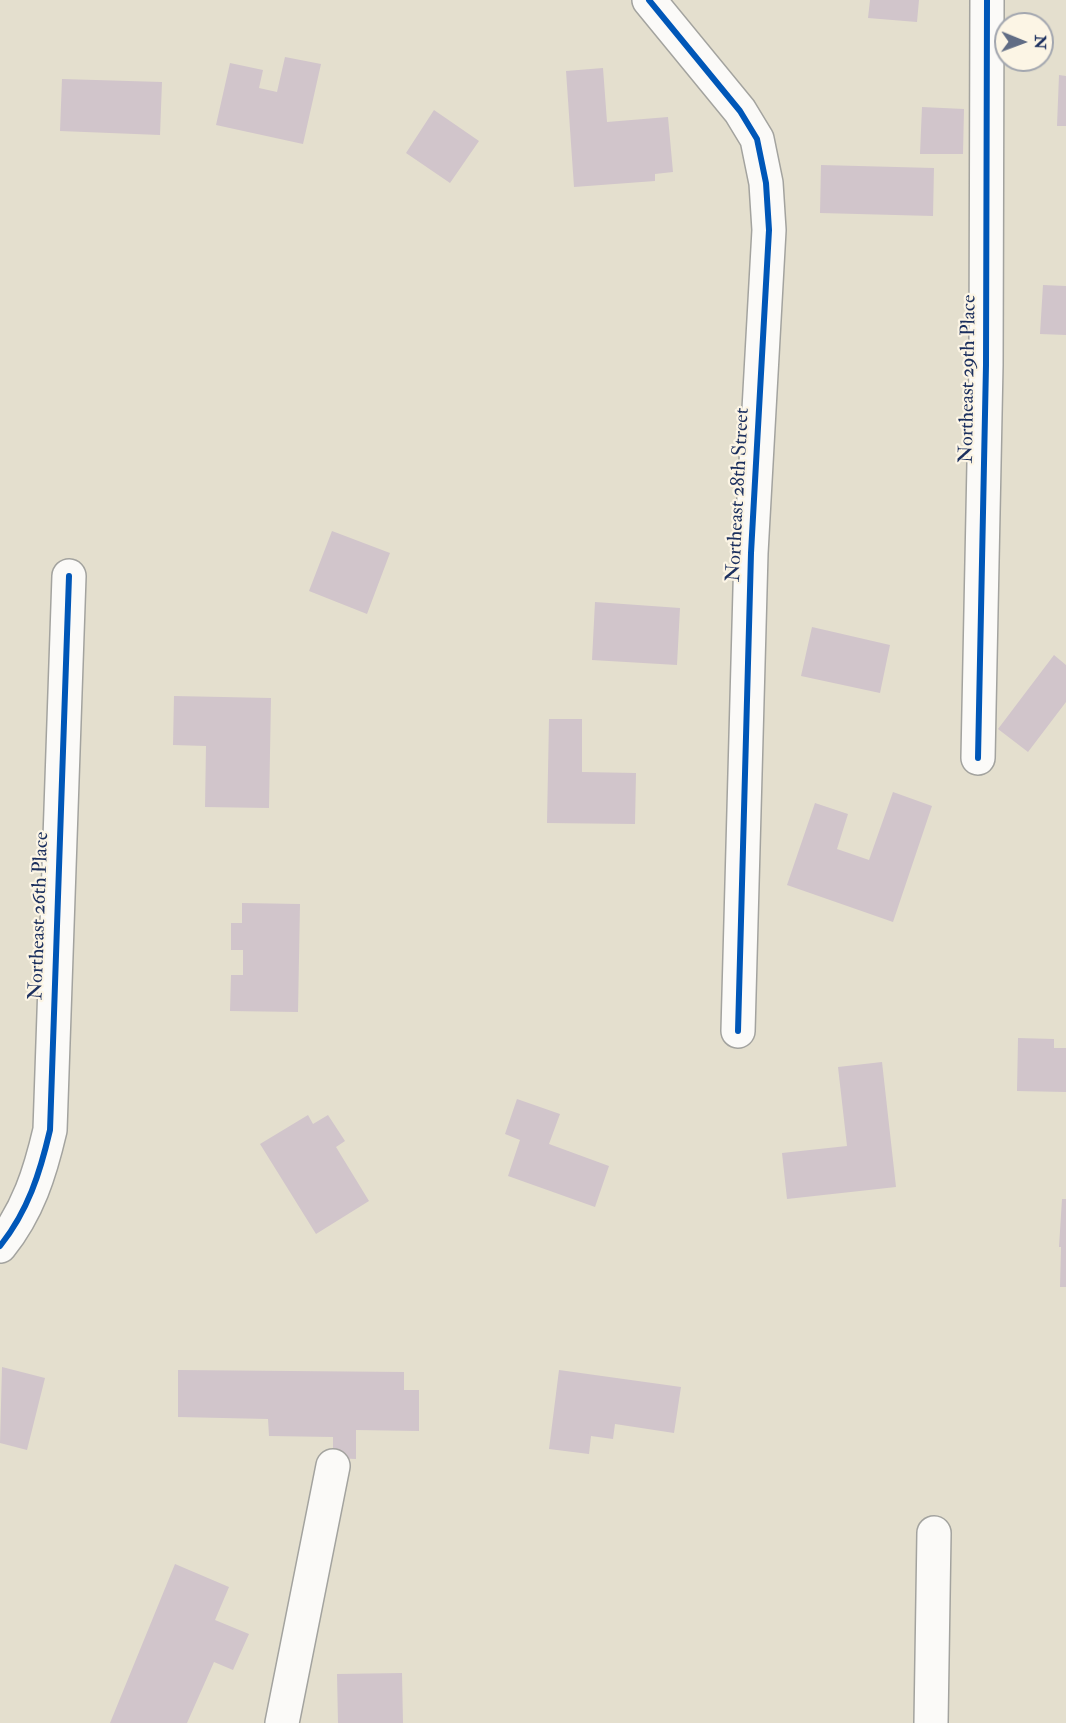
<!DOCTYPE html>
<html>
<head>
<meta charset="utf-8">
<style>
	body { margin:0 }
	#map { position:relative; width:1066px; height:1723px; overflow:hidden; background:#e4dfce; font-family:"IM FELL Double Pica",serif }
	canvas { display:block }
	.north { position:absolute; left:994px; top:12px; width:60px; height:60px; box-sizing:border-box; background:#fcf5e5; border:2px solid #a2a6af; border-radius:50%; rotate:91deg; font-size:16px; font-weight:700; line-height:24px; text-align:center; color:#1b2f5e }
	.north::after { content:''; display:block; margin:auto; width:21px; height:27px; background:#616d85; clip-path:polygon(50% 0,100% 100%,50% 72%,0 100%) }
</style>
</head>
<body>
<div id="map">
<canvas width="1066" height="1723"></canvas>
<div class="north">N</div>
</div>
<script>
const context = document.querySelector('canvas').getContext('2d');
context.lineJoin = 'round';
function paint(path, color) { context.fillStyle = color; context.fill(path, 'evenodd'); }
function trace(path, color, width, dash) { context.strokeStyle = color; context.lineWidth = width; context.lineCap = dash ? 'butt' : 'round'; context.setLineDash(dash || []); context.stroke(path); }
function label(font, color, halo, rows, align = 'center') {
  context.font = font + ' "IM FELL Double Pica",serif'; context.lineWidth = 4.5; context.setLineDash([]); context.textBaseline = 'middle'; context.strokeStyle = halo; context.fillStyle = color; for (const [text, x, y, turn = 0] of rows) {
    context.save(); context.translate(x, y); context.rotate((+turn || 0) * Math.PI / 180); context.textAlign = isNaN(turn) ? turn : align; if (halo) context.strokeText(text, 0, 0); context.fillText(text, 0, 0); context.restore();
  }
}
paint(new Path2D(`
	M 870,0 L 919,0 L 917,22 L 868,18 Z
	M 285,57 L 321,64 L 303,144 L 216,125 L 230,63 L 263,70 L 259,88 L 277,92 Z
	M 603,68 L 607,122 L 668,117 L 673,172 L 655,174 L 655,181 L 574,187 L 566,71 Z
	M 1059,75 L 1066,76 L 1066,126 L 1057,126 Z
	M 62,79 L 162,82 L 160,135 L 60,131 Z
	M 922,107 L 964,109 L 963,154 L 920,154 Z
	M 434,110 L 479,141 L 450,183 L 406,153 Z
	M 821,165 L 934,168 L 933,216 L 820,213 Z
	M 1043,285 L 1066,286 L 1066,335 L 1040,334 Z
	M 332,531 L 390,553 L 367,614 L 309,591 Z
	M 595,602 L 680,608 L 677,665 L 592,660 Z
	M 812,627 L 890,645 L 880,693 L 801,676 Z
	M 1054,655 L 1066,665 L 1066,702 L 1028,752 L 998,729 Z
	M 174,696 L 271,698 L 269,808 L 205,807 L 206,746 L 173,745 Z
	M 549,719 L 582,719 L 582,772 L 636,773 L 635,824 L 547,823 Z
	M 893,792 L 932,806 L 893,922 L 787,885 L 815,803 L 848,814 L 837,849 L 869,860 Z
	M 242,903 L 300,904 L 298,1012 L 230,1011 L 231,975 L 243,975 L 243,950 L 231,950 L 231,923 L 242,923 Z
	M 1018,1038 L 1054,1039 L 1054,1048 L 1066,1048 L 1066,1092 L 1017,1091 Z
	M 882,1062 L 896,1187 L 787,1199 L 782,1153 L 847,1146 L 838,1067 Z
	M 517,1099 L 560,1114 L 549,1144 L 609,1166 L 595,1207 L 508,1176 L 520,1140 L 505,1134 Z
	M 308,1115 L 313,1124 L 328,1115 L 345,1141 L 336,1147 L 369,1201 L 316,1234 L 260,1144 Z
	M 1062,1199 L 1066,1199 L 1066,1287 L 1060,1287 L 1061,1247 L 1059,1247 Z
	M 2,1367 L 45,1378 L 27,1450 L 0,1443 Z
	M 178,1370 L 404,1372 L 404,1390 L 419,1390 L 419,1431 L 356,1430 L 356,1459 L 333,1458 L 333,1437 L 269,1436 L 268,1419 L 178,1417 Z
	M 559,1370 L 681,1387 L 674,1433 L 615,1424 L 613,1439 L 591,1436 L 589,1454 L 549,1449 Z
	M 175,1564 L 229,1587 L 215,1620 L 249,1634 L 233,1670 L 214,1662 L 187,1723 L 110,1723 Z
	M 402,1673 L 403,1723 L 338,1723 L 337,1674 Z`), '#d1c5cb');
const minor = new Path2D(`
	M 649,0 L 740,111 L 757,139 L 766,183 L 769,230 L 751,553 L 738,1031
	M 978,758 L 986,365 L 987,0
	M 0,1246 C 28,1211 40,1173 50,1130 L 69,576
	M 282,1723 L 333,1466
	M 931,1723 L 934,1533`);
trace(minor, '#a3a39f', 36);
trace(minor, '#fbfaf8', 33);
trace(new Path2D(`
	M 649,0 L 740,111 L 757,139 L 766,183 L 769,230 L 751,553 L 738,1031
	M 978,758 L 986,365 L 987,0
	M 0,1246 C 28,1211 40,1173 50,1130 L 69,576`), '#0057b8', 6);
label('20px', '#1b2f5e', '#fcf5e5', [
	["Northeast 29th Place",969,379,-89],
	["Northeast 28th Street",739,495,-87],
	["Northeast 26th Place",40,916,-88]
]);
</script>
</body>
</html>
